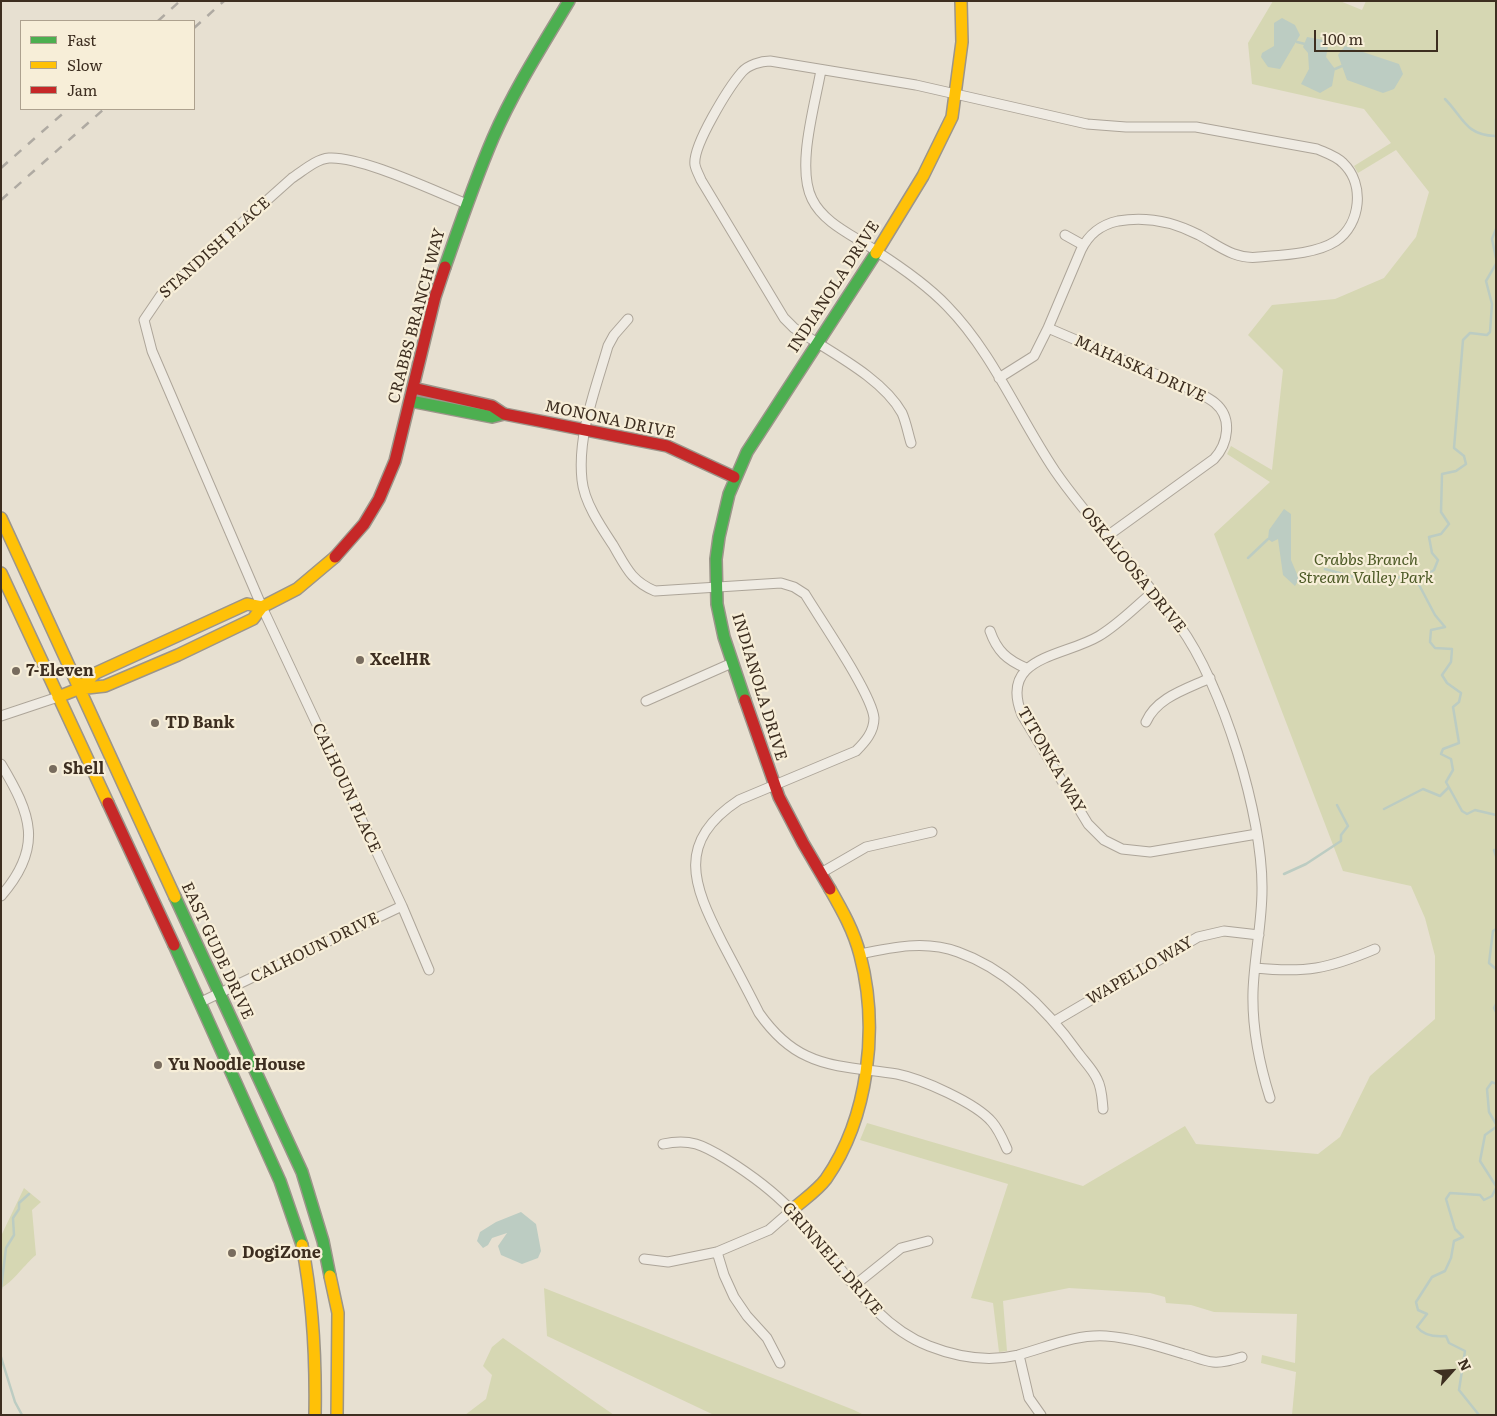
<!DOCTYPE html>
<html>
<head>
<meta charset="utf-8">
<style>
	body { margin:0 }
	#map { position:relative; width:1497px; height:1416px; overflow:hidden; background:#e7e0d1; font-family:Literata,serif }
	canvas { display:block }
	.frame { position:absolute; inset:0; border:2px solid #3d2e20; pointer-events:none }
	.legend { position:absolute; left:20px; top:20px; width:175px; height:90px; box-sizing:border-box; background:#f7eed8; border:1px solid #ada18e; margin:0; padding:6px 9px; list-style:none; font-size:15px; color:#3d2e20 }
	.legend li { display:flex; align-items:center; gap:10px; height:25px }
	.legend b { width:25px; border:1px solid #ada18e }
	.north { position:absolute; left:1427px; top:1346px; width:50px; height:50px; -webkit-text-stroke:4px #f7eed8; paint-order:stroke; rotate:64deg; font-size:14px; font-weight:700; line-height:20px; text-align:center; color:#3d2e20 }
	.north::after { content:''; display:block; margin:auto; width:18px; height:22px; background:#3d2e20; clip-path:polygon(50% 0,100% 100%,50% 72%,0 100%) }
	.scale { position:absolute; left:1314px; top:30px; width:124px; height:22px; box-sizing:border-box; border:2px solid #3d2e20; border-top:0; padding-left:6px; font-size:15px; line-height:18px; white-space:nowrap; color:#3d2e20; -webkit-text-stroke:4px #f7eed8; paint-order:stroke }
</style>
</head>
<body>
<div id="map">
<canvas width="1497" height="1416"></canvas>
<div class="frame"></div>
<ul class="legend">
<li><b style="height:6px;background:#4caf50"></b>Fast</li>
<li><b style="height:6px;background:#ffc107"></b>Slow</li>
<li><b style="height:6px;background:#c62828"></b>Jam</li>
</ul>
<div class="north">N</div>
<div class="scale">100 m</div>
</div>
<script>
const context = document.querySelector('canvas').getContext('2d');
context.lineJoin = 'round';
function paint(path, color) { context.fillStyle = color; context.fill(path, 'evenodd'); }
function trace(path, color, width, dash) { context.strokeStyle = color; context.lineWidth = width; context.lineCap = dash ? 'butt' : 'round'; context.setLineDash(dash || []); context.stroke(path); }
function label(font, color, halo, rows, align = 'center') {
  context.font = font + ' Literata,serif'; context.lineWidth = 4.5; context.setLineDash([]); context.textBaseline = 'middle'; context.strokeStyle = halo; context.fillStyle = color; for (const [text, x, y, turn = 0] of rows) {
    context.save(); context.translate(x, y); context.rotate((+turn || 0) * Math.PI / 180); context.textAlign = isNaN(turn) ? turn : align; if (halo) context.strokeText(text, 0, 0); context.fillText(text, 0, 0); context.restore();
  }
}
paint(new Path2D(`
	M 1273,1 L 1340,1 L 1362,10 L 1366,1 L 1496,1 L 1496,1415 L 1292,1415 L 1296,1372 L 1261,1363 L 1262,1355 L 1295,1363 L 1297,1314 L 1214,1312 L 1191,1305 L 1166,1303 L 1165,1297 L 1150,1293 L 1069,1288 L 1003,1301 L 1007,1351 L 999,1352 L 993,1303 L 971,1298 L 1008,1184 L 860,1140 L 867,1123 L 1083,1186 L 1185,1126 L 1196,1144 L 1318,1154 L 1340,1137 L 1370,1076 L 1435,1019 L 1435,956 L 1425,918 L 1411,886 L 1343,871 L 1214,534 L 1270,482 L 1227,454 L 1231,446 L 1272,470 L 1283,370 L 1248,335 L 1272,305 L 1335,299 L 1384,278 L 1416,237 L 1429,192 L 1396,150 L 1358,173 L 1354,166 L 1391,143 L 1364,109 L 1252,84 L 1248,43 Z
	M 24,1188 L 41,1202 L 32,1210 L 36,1255 C 25,1264 12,1283 1,1288 L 1,1236 Z
	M 544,1288 L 854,1410 L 864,1415 L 714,1415 L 547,1336 Z
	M 503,1338 L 614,1415 L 465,1415 L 486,1399 L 492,1375 L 483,1366 L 492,1347 Z`), '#d6d7b3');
paint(new Path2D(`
	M 1282,18 L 1295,25 L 1300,35 L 1280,69 L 1268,67 L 1261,57 L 1262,53 L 1274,46 L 1274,23 Z
	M 1307,37 L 1329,41 L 1326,57 L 1335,69 L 1332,86 L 1320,93 L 1301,84 L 1309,69 L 1308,53 L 1303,47 Z
	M 1345,46 L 1399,64 L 1403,74 L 1394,89 L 1383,93 L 1347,80 L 1338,55 Z
	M 1284,509 L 1291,514 L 1291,560 L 1299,579 L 1295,586 L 1283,575 L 1278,539 L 1272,542 L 1268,539 L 1269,530 Z
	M 521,1212 L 536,1224 L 541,1251 L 538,1258 L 522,1264 L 501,1255 L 498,1246 L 507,1233 L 492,1238 L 488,1245 L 483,1248 L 477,1241 L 480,1232 L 496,1222 Z`), '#bcccc2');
trace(new Path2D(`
	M 1297,42 L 1305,44
	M 1335,69 L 1342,66
	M 1445,99 C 1463,117 1465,135 1495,136
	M 1496,137 L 1496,119
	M 1496,229 L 1492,239 L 1496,258
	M 1496,264 L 1486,281 L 1492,304 L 1490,332 L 1487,335 L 1470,333 L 1463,340 L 1454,448 L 1464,456 L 1466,464 L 1456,471 L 1442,474 L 1441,512 L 1449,524 L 1441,534 L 1429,537 L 1432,553 L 1438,560 L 1434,570 L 1417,581 L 1435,615 L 1445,627 L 1431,630 L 1430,642 L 1435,648 L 1452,649 L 1451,662 L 1442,675 L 1447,683 L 1461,693 L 1459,702 L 1453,707 L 1459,743 L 1443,749 L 1441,754 L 1451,759 L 1453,770 L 1446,782 L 1462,811 L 1467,814 L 1475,810 L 1496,815
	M 1248,558 L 1268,539
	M 1325,569 L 1354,577 L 1387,575 L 1417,581
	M 1384,809 L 1423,789 L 1440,796 L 1448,788
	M 1496,850 L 1494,850 L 1496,856
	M 1284,874 L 1306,864 L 1341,841 L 1341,835 L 1348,826 L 1337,805
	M 1496,929 L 1493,931 L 1489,963 L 1496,969
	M 1496,1004 L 1494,1008 L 1496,1012
	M 1496,1084 L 1492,1082 L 1487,1089 L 1489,1112 L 1496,1124
	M 1496,1127 L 1485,1135 L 1480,1161 L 1496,1186
	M 1,1289 L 6,1248 L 14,1235 L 13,1218 L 19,1209 L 19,1203 L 29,1194
	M 1,1357 L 15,1402 L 22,1415
	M 1479,1415 L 1459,1390 L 1465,1351 L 1449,1343 L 1446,1336 C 1435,1337 1424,1336 1417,1327 L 1427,1314 L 1418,1310 L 1416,1302 L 1432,1277 L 1445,1271 L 1451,1258 L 1454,1241 L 1463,1237 L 1455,1229 L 1446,1199 L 1450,1193 L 1480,1195 L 1484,1200 L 1492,1196 L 1496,1188`), '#bcccc2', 2.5);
const street = new Path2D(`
	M 821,70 C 815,105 796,167 812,199 C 824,224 855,236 876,251 C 901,267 926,284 947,306 C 993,353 1018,416 1055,471 C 1092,525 1140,571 1179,625 C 1223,685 1263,816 1262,890 C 1262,924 1254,958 1253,992 C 1252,1028 1259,1063 1270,1098
	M 1065,235 L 1083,245
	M 628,319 L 614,335 L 608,346 C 596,388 577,435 582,480 C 584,502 601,527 613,545 C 626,567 631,581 655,591 L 781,583 L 794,587 L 805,594 C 820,619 872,694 874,718 C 874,732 865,742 856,751 L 739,800 C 675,842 693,885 722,942 C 734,965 747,989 759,1013 C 771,1030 787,1047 807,1056 C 834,1069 868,1069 897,1074 C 922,1079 976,1103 992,1122 C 999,1130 1003,1140 1007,1149
	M 1048,328 L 1195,391 C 1202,395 1209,398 1215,403 C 1233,418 1228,444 1214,459 L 1106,537
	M 911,443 C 908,433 906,422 902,413 C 882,377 828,351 794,328 L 784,318 L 701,180 C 699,175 696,170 695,165 C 692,146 729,87 742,72 C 748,65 761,61 770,61 L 916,85 L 1087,124 L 1126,127 L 1196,127 L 1317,149 C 1326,153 1336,156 1343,163 C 1365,184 1361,224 1336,241 C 1316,254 1283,255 1259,257 C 1235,260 1219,246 1199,235 C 1174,222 1146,216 1118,221 C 1100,225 1089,234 1081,250 L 1048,328 L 1034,356 L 999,378
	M 1153,592 C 1135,607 1119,624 1099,636 C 1064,657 998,656 1022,715 L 1088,824 L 1104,840 L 1122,849 L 1150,852 L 1257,834
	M 990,631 C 997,651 1007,660 1026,668
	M 646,701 L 732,663
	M 1,716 L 58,697
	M 1146,722 C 1157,697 1187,689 1210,678
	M 1,764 C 31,814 44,847 1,896
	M 821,873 L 866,847 L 932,832
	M 860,954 C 893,947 926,940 958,952 C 1009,970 1049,1012 1079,1054 C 1085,1062 1093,1070 1097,1079 C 1102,1088 1102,1099 1103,1109
	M 1255,968 C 1306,973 1328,969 1375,949
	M 429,970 L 402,906 L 262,607 L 152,351 L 144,320 L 161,295 L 292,178 C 303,171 316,159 329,158 C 361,156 434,191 467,204
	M 201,1002 L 402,906
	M 1055,1021 L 1198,937 L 1224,931 L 1259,935
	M 663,1144 C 690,1138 703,1145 726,1159 C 750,1174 772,1190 791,1210 C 837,1255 867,1322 929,1346 C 957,1357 989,1362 1018,1355 C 1048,1347 1075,1334 1106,1336 C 1133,1338 1158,1346 1184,1354 C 1193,1356 1203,1361 1213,1362 C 1223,1363 1232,1360 1242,1357
	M 717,1252 L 724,1275 L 734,1297 L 747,1316 L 767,1338 L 780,1363
	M 644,1259 L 668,1262 L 717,1252 L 769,1230 L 792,1210
	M 855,1285 L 901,1248 L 928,1241
	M 1019,1355 L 1029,1398 L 1041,1415`);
const fast = new Path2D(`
	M 445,267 C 460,224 475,180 493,138 C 514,90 542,46 569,1
	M 410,401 L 492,417 L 504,414
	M 745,700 L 724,637 L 717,604 L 716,559 L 719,537 L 729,494 L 747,452 L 876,253
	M 175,897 L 302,1172 L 323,1241 L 330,1276
	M 174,945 L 280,1181 L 302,1245`);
const slow = new Path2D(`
	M 876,253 L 923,176 L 952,117 L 962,42 L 961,1
	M 1,518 L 175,897
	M 1,573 L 108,803
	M 78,689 L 105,686 L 178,655 L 253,619 L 262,607 L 297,589 L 335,557
	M 58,697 L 78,689 L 96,673 L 247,604 L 262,607
	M 792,1210 C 803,1200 817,1191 826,1179 C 869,1117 879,1027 860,955 C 854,931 842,910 830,889
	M 302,1245 C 313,1301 316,1358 315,1415
	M 330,1276 L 338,1313 L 337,1415`);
const jam = new Path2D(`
	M 413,388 L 492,406 L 504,414 L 667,446 L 734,477
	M 335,557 L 364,524 L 379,499 L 395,461 L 435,297 L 445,267
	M 745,700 L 779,797 L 803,843 L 830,889
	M 108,803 L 174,945`);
trace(street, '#ada599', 11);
trace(fast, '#9c958a', 14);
trace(slow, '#9c958a', 14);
trace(jam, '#9c958a', 14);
trace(street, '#efebe3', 9);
trace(fast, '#4caf50', 11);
trace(slow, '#ffc107', 11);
trace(jam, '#c62828', 11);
trace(new Path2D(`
	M 158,21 L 180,1
	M 194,28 L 224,1
	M 1,168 L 68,109
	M 1,200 L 104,109`), '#afaaa2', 2.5, [9, 9]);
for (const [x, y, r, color] of [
	[360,660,5,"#786c5e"],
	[16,671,5,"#786c5e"],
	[155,723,5,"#786c5e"],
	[53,769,5,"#786c5e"],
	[158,1065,5,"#786c5e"],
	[232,1253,5,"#786c5e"]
]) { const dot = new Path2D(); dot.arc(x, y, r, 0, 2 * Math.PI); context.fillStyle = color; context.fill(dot); trace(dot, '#f7eed8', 2); }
label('16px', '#3d2e20', '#f7eed8', [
	["STANDISH PLACE",215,248,-42],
	["INDIANOLA DRIVE",834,287,-57],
	["CRABBS BRANCH WAY",417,316,-75],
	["MAHASKA DRIVE",1140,369,24],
	["MONONA DRIVE",610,420,12],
	["OSKALOOSA DRIVE",1133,570,51],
	["INDIANOLA DRIVE",759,687,73],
	["TITONKA WAY",1051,760,60],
	["CALHOUN PLACE",346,788,65],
	["CALHOUN DRIVE",315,948,-26],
	["EAST GUDE DRIVE",217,951,65],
	["WAPELLO WAY",1140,971,-30],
	["GRINNELL DRIVE",832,1259,49]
]);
label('italic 16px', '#4d5a26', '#f7eed8', [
	["Crabbs Branch",1366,560],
	["Stream Valley Park",1366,578]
]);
label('bold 16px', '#3d2e20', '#f7eed8', [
	["XcelHR",370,660],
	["7-Eleven",26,671],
	["TD Bank",165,723],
	["Shell",63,769],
	["Yu Noodle House",168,1065],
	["DogiZone",242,1253]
], 'left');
</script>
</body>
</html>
